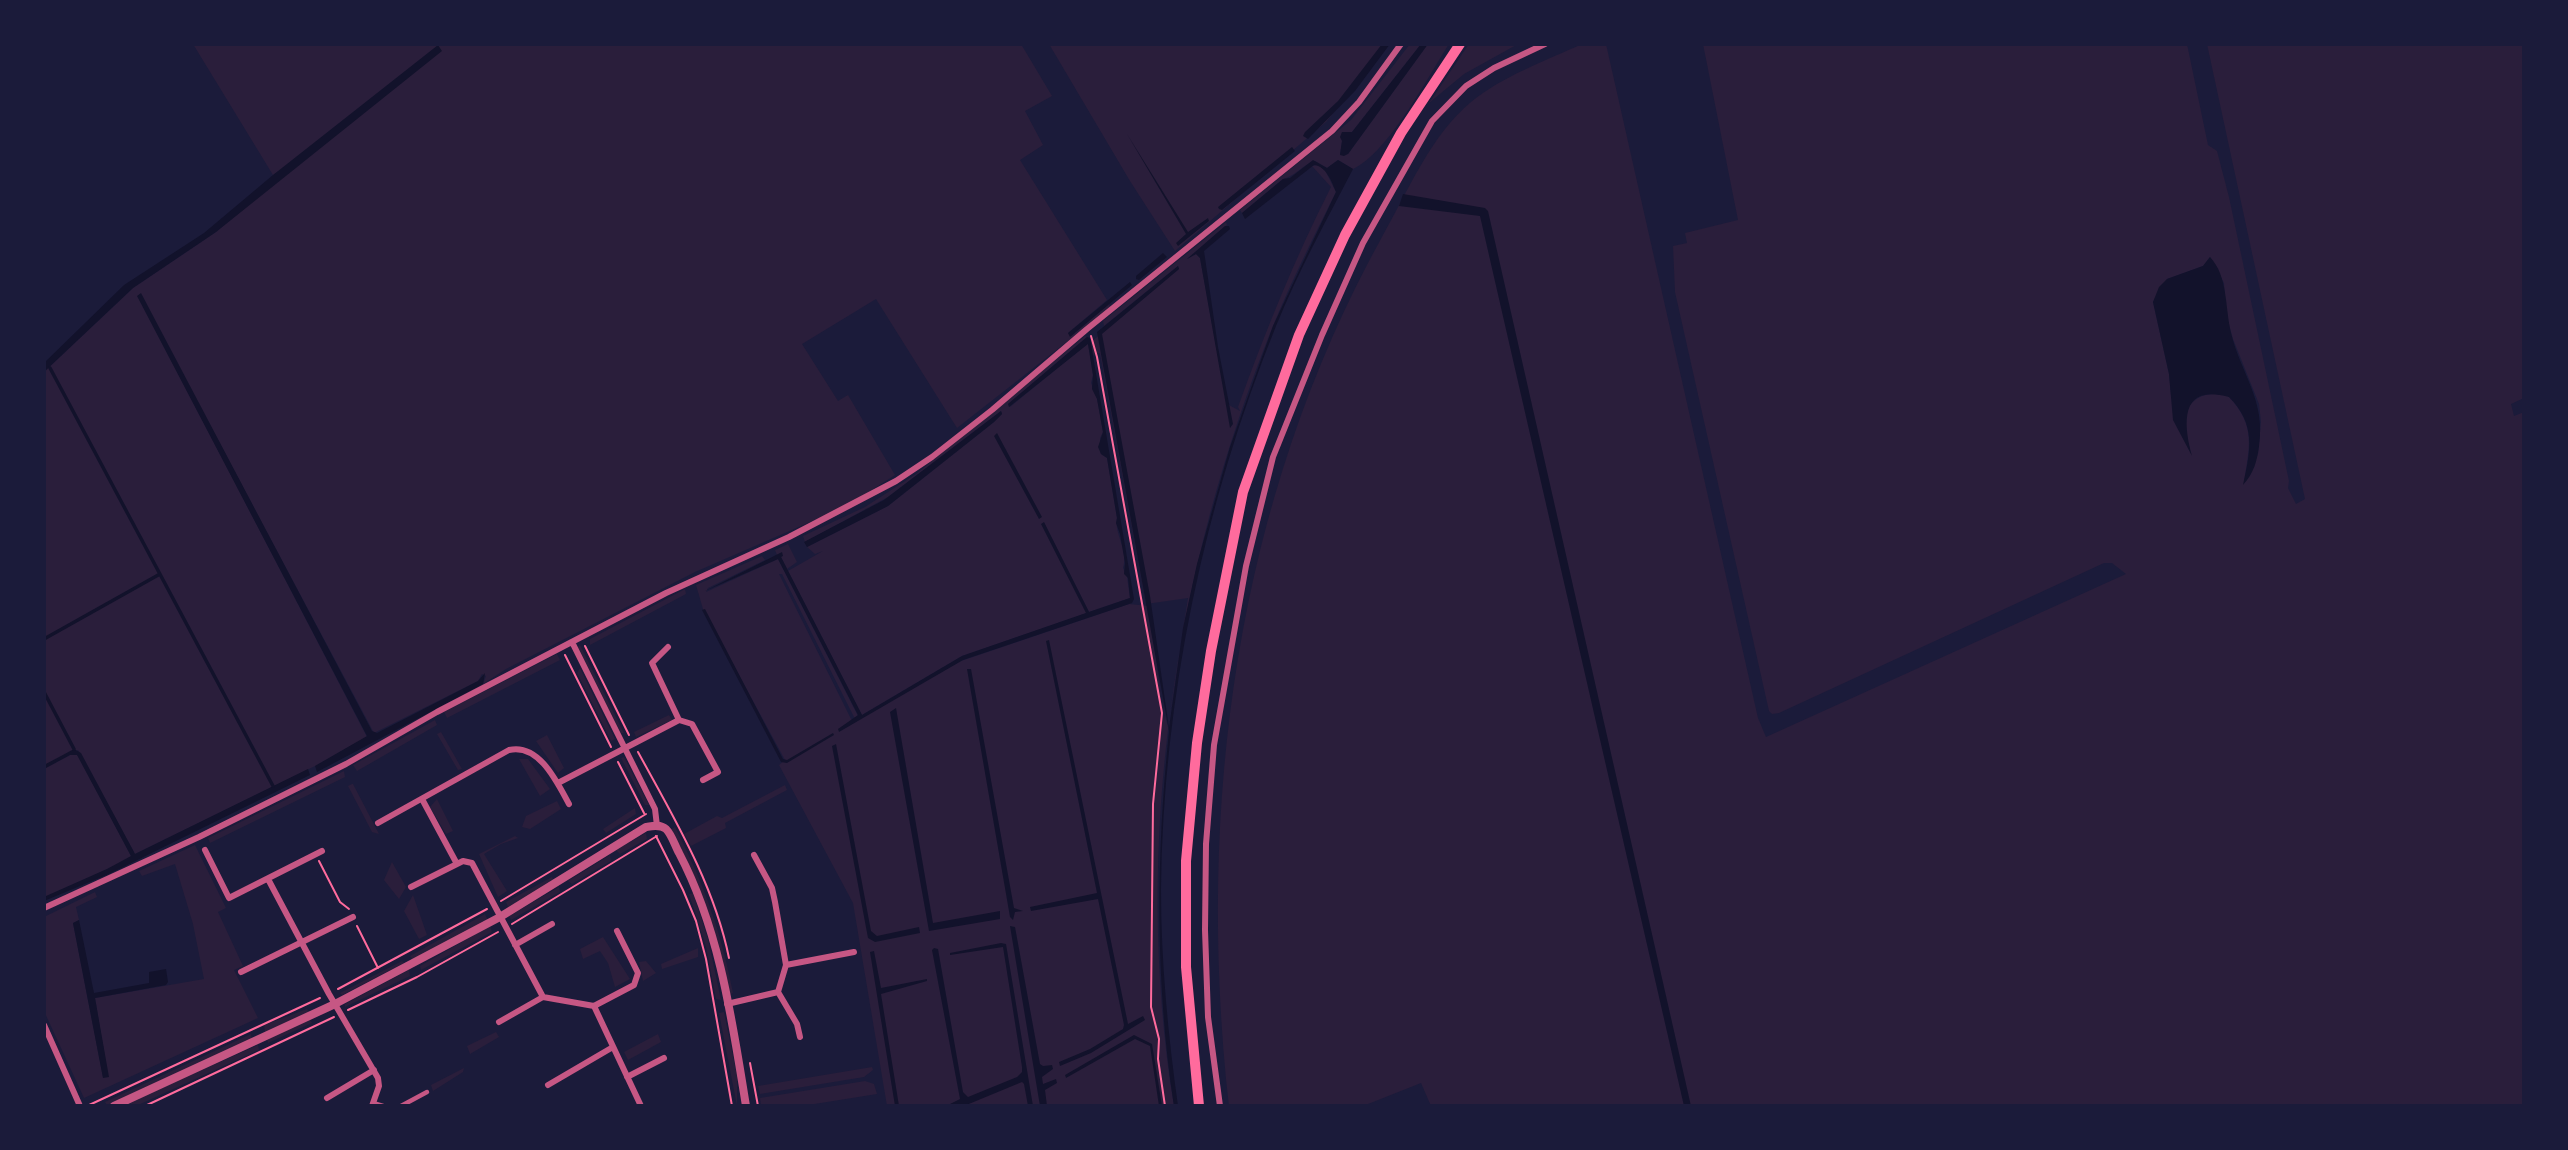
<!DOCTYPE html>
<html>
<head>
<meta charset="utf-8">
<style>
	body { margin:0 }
	#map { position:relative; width:2568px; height:1150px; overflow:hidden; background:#1b1b3a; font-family:"Exo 2",sans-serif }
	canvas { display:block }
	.frame { position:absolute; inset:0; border:46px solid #1b1b3a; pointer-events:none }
</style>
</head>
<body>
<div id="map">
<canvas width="2568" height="1150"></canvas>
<div class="frame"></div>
</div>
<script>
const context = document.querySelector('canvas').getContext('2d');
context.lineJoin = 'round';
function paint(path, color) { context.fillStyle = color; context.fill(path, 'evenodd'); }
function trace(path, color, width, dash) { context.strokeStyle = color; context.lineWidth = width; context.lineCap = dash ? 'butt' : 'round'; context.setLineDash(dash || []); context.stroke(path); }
paint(new Path2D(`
	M 193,44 L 1021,44 L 1052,96 L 1025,111 L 1043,145 L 1020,160 L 1107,300 L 1068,333 L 1071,336 L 1109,304 L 1110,308 L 957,428 L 876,299 L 802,344 L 838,401 L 848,395 L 895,475 L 847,506 L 695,572 L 506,669 L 483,684 L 486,676 L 482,674 L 478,681 L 374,733 L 140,294 L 138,296 L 367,737 L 315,766 L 135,854 L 78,750 L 44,765 L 44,372 L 133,288 L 216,232 L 319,146 L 273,175 Z
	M 1049,44 L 1389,44 L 1326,122 L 1175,251 L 1130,181 Z
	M 1410,44 L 1421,44 L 1352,132 L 1348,133 L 1342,141 L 1340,154 L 1348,154 L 1428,44 L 1449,44 C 1427,78 1389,152 1353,169 L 1338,160 L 1327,168 L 1315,161 C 1303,164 1296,176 1283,179 L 1242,213 L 1240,210 L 1351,120 Z
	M 1469,44 L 1518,44 L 1464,74 L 1429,103 Z
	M 1582,44 L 1606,44 L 1758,718 L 1766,737 L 2126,574 L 2112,563 L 2104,563 L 1779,713 L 1772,714 L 1769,711 L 1675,292 L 1673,246 L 1687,243 L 1685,233 L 1738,220 L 1703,44 L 2187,44 L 2208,145 L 2217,151 L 2229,197 L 2289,481 L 2288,488 L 2296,504 L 2305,499 L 2207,44 L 2524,44 L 2524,398 L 2511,404 L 2514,416 L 2524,412 L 2524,1106 L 1431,1106 L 1421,1083 L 1363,1106 L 1229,1106 C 1196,806 1235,502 1383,235 C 1408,191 1431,135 1471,102 C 1503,76 1545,61 1582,44 ZM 2210,257 L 2224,283 L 2226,314 L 2233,339 L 2259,404 L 2261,422 L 2258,454 L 2244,483 C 2249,448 2257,426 2228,396 C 2203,389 2181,401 2185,431 C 2186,438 2189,446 2191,453 L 2171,395 L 2169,374 L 2153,302 L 2167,279 L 2203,266 Z
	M 1318,165 L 1325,170 L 1336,192 C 1314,236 1292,280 1273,326 C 1174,571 1132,845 1174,1106 L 887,1106 L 853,903 L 779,765 L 785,760 L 703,609 L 696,585 L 762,556 L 765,560 L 708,588 L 706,592 L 778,559 L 858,716 L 855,719 L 782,574 L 779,574 L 852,721 L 838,729 L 961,661 L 1129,604 L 1149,606 L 1164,721 L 1165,715 L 1168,727 L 1188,598 L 1146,604 L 1100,353 L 1093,355 L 1091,342 L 1179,269 L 1178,266 L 1104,326 L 1103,321 L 1226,222 L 1227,225 L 1187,259 L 1196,254 L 1200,258 L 1231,428 L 1229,405 L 1240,411 L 1238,407 C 1265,332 1295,258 1331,187 L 1312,166 Z
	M 1085,336 L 1087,337 L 1008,404 L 1010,407 L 1088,343 L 1093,375 L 1091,383 L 1097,398 L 1103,432 L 1100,438 L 1101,454 L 1107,458 L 1117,518 C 1114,534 1129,551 1123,568 L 1127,577 L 1130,598 L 1089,612 L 1044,523 L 1042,524 L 1087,613 L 962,656 L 862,715 L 788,571 L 823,551 L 815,554 L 807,547 L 888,506 L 994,422 L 1002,414 L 1001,411 L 888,497 L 805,542 L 803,536 L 865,507 L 916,474 Z
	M 788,544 L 797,562 L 787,569 L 781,557 L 782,553 L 777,555 L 775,550 Z
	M 685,589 L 686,594 L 590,645 L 590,639 Z
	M 580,645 L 624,733 L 621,733 L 577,648 Z
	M 557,654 L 560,660 L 447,718 L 444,712 Z
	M 580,668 L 615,739 L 611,741 L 577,673 Z
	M 669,715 L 672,720 L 636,737 L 634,732 Z
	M 435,720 L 437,725 L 357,771 L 353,765 Z
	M 441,732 L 462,769 L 458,770 L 437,734 Z
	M 547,735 L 564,768 L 558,773 L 536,741 Z
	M 70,755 L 77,755 L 79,757 L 131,856 L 130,859 L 44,897 L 44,769 Z
	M 624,757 L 649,805 L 645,805 L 621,758 Z
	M 519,759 L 528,759 L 550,789 L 540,796 Z
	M 344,771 L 345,777 L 210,843 L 208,838 Z
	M 352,784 L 353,784 L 379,834 L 372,832 L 348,786 Z
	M 785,785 L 787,790 L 725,823 L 726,828 L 691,846 L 684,834 L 717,816 L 722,818 Z
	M 437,799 L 453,831 L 446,834 L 430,807 Z
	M 557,801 L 561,809 L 530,829 L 522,827 L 526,816 Z
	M 635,808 L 636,814 L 606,833 L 603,829 Z
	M 675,827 C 704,884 721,931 733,993 L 728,995 L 696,880 L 670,830 Z
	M 646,833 L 647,839 L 620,854 L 616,850 Z
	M 515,836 L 518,838 L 501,844 L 484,854 L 507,891 L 498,897 L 479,854 Z
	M 195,845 L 226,908 L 218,912 L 243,966 L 234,970 L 258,1018 L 84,1098 L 44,1011 L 44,917 L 95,892 L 97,897 L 76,907 L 79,920 L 73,923 L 103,1077 L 108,1076 L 95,998 L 204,979 L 193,924 L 175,864 L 142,876 L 139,871 Z
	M 610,855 L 611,861 L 572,884 L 568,881 Z
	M 392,862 L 406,887 L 399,899 L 384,880 Z
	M 552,877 L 554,881 L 508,907 L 506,902 Z
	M 559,887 L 560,892 L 511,920 L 509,916 Z
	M 693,893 L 708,939 L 721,1000 L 716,999 L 706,947 L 689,894 Z
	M 413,895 L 427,935 L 419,939 L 404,911 Z
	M 485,914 L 488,921 L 413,960 L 410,956 Z
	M 490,926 L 492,932 L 421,970 L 420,966 Z
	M 603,937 L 630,979 L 615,987 L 608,963 L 600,951 L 583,959 L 580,949 Z
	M 698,948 L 698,957 L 662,969 L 661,964 Z
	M 402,961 L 404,963 L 342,995 L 340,993 Z
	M 646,961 L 656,973 L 643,981 L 639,962 Z
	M 409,970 L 410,976 L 345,1007 L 345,1004 Z
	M 307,1009 L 309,1012 L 265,1032 L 264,1025 Z
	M 724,1012 L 737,1076 L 737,1106 L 719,1013 Z
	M 310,1020 L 312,1023 L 268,1043 L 267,1039 Z
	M 496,1032 L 499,1037 L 470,1054 L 467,1046 Z
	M 251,1034 L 252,1039 L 107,1105 L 105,1102 Z
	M 658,1034 L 661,1042 L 628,1060 L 624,1052 Z
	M 258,1045 L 259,1050 L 136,1106 L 121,1106 Z
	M 872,1067 L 873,1070 L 864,1077 L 760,1094 L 758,1086 Z
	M 464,1068 L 463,1072 L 433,1091 L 431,1085 Z
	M 865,1081 L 874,1084 L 877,1094 L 802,1106 L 761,1106 L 760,1098 Z`), '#2a1e3b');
paint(new Path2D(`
	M 1382,44 L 1390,44 L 1355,91 L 1308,139 L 1303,136 L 1305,132 L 1338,101 Z
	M 1421,44 L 1428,44 L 1348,154 L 1344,156 L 1340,155 L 1342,141 L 1340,137 L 1342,132 L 1352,132 Z
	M 438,45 L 442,51 L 216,232 L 133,288 L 44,372 L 44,363 L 124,285 L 204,233 L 273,175 Z
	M 1127,134 L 1188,232 L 1208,218 L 1209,221 L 1178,246 L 1176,243 L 1186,234 Z
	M 1292,147 L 1295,151 L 1222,210 L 1219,209 L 1218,207 Z
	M 1313,160 L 1327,168 L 1338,160 L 1353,169 C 1326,221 1298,272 1276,326 C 1204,504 1163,697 1161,890 C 1161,962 1168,1034 1178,1106 L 1174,1106 C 1155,981 1156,856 1169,731 L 1097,332 L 1178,266 L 1179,269 L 1102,334 L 1150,596 L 1169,728 L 1183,628 L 1197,564 L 1230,447 L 1273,326 L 1336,192 C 1332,182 1326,166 1314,165 L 1245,219 L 1242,213 L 1283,179 L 1290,178 Z
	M 1403,194 L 1485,208 L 1488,211 L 1691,1106 L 1684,1106 L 1480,216 L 1399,206 Z
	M 1225,226 L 1229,226 L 1230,229 L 1204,251 L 1218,347 L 1233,424 L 1230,428 L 1200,258 L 1196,254 L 1187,259 Z
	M 1163,253 L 1167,257 L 1139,280 L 1136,279 L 1136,276 Z
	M 2210,257 C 2228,276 2225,307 2231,333 C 2241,374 2266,400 2259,446 C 2257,461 2254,473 2243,485 C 2251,450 2256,424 2229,397 C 2180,383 2183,423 2192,456 L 2173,420 L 2169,374 L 2153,302 L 2159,287 L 2167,279 L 2203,266 Z
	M 1130,282 L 1132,285 L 1070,337 L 1068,333 Z
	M 141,293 L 372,731 L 377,733 L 478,681 L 485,673 L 483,684 L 317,772 L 315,766 L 367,736 L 137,296 Z
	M 1087,337 L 1090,338 L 1134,599 L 1132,603 L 963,660 L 839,732 L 838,729 L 858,715 L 778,559 L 705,591 L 782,552 L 783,556 L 781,557 L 862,715 L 962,656 L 1086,613 L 1041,524 L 1044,522 L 1089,612 L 1130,598 L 1128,578 L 1124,574 L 1125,563 L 1120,534 L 1116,523 L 1117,518 L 1107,458 L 1101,454 L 1098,447 L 1103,432 L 1097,399 L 1092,389 L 1093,375 L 1088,344 L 1009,407 L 1008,404 Z
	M 1001,411 L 1002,414 L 994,422 L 888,506 L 807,547 L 804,542 L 884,500 Z
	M 997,433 L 1042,517 L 1039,519 L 994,436 Z
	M 705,609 L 783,759 L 787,760 L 833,733 L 834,735 L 787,763 L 781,762 L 702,610 Z
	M 1049,640 L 1128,1024 L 1143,1016 L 1145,1020 L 1091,1053 L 1060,1066 L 1059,1062 L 1090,1049 L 1123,1029 L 1124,1025 L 1098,899 L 1031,911 L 1030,907 L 1097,893 L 1046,641 Z
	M 967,669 L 971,669 L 1014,908 L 1023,911 L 1015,912 L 1013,920 L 1010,917 Z
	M 896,708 L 933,923 L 1000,911 L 1000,919 L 929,931 L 890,712 Z
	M 836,744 L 871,931 L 877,936 L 919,927 L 920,933 L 875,942 L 868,938 L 832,746 Z
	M 74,749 L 81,753 L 135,854 L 308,769 L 310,775 L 109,874 L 44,901 L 44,897 L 107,869 L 131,856 L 77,755 L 70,755 L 44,769 L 44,765 Z
	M 79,920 L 94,993 L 149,983 L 149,972 L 166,969 L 168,982 L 166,985 L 95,998 L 109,1077 L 103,1078 L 73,923 Z
	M 1010,926 L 1015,927 L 1040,1064 L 1043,1066 L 1052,1065 L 1053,1069 L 1042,1077 L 1043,1084 L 1056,1079 L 1057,1083 L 1045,1090 L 1047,1106 L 1040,1106 Z
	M 1001,943 L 1006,944 L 1033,1106 L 1028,1106 L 1024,1084 L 1022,1082 L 964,1106 L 946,1106 L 960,1099 L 932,950 L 934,948 L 938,949 L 963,1092 L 968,1097 L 1017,1077 L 1022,1072 L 1022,1067 L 1003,947 L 950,955 L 950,953 Z
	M 874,951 L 881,988 L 927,979 L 927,981 L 881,994 L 899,1106 L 895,1106 L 870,952 Z
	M 1134,1035 L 1152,1044 L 1162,1106 L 1159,1106 L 1150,1046 L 1135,1039 L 1066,1078 L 1065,1075 Z`), '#12122b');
trace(new Path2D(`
	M 50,368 L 273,786
	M 44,639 L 160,574
	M 44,692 L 74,749`), '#12122b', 3.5);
trace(new Path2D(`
	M 1091,336 L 1097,357 L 1162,713 L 1153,804 L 1151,1007 L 1159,1039 L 1158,1059 L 1165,1106
	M 585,646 L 629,735
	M 565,655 L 611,747
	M 638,752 C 674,818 714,884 729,958
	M 618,762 L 644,813
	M 656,836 L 683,890 L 696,921 L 706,959 L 732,1106
	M 319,861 L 340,902 L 349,909
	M 501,901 L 646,814
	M 512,924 L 657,836
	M 357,926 L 378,968
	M 338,989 L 487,909
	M 348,1010 L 417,977 L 498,932
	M 750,1063 L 758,1106
	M 87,1106 L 320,998
	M 145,1106 L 334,1017`), '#ff6b9d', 2);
trace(new Path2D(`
	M 373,1103 L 383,1106
	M 401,1106 L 427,1092`), '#c65784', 4.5);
trace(new Path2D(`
	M 572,642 L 655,809 L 657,826
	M 668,647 L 652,663 L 679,720 L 692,724 L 718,772 L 703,780
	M 558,783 L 679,720
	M 422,799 L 457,864
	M 378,823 L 509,750 C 539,743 557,782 569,804
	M 205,850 L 229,898 L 322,851
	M 268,879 L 329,994 L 378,1078 L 379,1086 L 372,1106
	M 411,887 L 463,861 L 472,863 L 543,997 L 594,1006 L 634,985 L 638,973 L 617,931
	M 44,908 L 199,837 L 346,764 L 437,712 L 666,593 L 789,537 L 896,481 L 932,457 L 992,410 L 1087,329 L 1332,131 L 1359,102 L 1401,44
	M 515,945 L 552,924
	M 786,965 L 854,952
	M 241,972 L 353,917
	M 778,992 L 797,1024 L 800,1037
	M 727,1004 L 778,992 L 786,965 L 775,902 L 772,888 L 754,855
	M 594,1006 L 641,1106
	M 499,1022 L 543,997
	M 44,1025 L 80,1106
	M 627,1077 L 664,1058
	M 548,1085 L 613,1047
	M 327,1098 L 374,1070
	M 1220,1106 L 1208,1017 L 1205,930 L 1206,844 L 1214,745 L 1246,566 L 1273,457 L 1322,335 L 1363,243 L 1432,121 L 1466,86 L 1494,68 L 1545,44`), '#c65784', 6);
trace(new Path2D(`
	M 114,1106 L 335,1004 L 411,964 L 500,917 L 646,827 C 652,826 660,824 666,829 C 672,835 675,846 679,853 C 720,931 732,1020 746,1106`), '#c65784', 8);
trace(new Path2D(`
	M 1199,1106 L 1186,967 L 1186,861 L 1197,743 L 1211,651 L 1243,492 L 1299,335 L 1345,235 L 1401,133 L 1460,44`), '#ff6b9d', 10);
</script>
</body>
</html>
